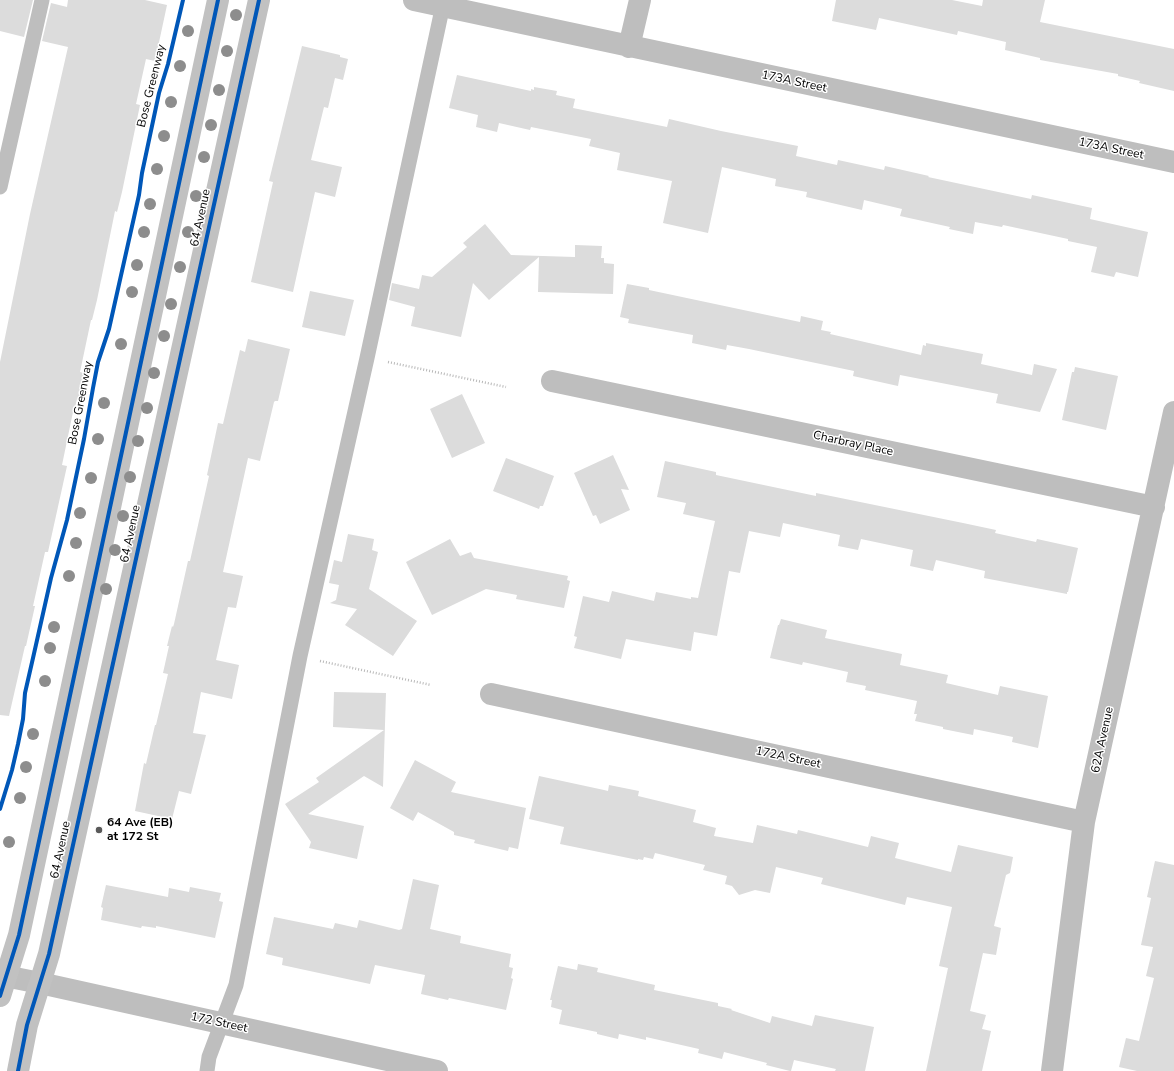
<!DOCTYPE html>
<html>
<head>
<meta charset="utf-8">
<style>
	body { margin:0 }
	canvas { display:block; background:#fff }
</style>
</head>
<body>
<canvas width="1174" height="1071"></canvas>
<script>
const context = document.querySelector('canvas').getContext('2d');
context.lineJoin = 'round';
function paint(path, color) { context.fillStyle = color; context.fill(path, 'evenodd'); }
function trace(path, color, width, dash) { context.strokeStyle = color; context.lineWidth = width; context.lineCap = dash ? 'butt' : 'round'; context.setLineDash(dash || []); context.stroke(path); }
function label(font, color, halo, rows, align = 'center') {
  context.font = font + ' "Nunito Sans",sans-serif'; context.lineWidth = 3; context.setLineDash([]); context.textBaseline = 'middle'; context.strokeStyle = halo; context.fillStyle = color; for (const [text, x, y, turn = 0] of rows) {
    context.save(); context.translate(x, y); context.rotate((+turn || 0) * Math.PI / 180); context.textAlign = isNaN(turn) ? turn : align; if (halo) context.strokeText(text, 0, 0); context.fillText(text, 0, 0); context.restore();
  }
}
paint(new Path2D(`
	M 0,0 L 33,0 L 24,37 L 0,31 Z
	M 68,0 L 145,0 L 167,5 L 155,61 L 146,59 L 136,104 L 140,105 L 122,192 L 117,212 L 115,211 L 97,300 L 92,320 L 91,320 L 80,372 L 86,374 L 80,400 L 77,399 L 74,412 L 73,412 L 62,465 L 67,466 L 48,552 L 45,552 L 33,606 L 35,606 L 26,646 L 25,646 L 9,716 L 0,715 L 0,362 L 30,214 L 68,47 L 42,41 L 51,3 L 67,7 Z
	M 836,0 L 952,0 L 982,6 L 983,0 L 1045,0 L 1040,22 L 1174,49 L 1174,91 L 1139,83 L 1140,81 L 1118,76 L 1118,74 L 1040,60 L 1040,58 L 1005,50 L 1006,42 L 958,31 L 957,35 L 879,18 L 876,30 L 832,21 Z
	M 302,46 L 340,55 L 340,57 L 348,59 L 343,80 L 335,78 L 328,108 L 324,107 L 311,160 L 342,167 L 335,197 L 315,192 L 293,292 L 251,282 L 273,182 L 269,181 Z
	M 457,75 L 531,91 L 531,89 L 534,90 L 534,87 L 557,91 L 556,95 L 575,99 L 573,108 L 667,127 L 669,119 L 721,131 L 798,146 L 796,156 L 837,165 L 838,160 L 884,170 L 885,166 L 929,176 L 928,177 L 1031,199 L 1032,195 L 1092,208 L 1090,219 L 1148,232 L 1138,277 L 1116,272 L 1114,277 L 1091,272 L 1097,247 L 1068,241 L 1068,239 L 1003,225 L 1002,227 L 975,222 L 973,234 L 949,229 L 950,227 L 900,216 L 902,209 L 864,200 L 862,210 L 806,197 L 807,192 L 775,186 L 776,179 L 722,167 L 708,233 L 663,223 L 672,181 L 617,170 L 620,153 L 589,146 L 591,139 L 531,127 L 530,130 L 499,123 L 497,132 L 476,127 L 478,115 L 449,108 Z
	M 485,224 L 511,255 L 575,257 L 575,245 L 602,246 L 601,258 L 604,258 L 604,263 L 614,264 L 613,294 L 538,292 L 539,257 L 489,300 L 473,283 L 461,337 L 411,326 L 415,307 L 389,300 L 392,283 L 419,289 L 422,275 L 432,277 L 467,247 L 463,243 Z
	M 627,284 L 649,288 L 649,290 L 800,322 L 801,316 L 823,321 L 821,330 L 831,332 L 830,334 L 921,355 L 923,345 L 926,346 L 926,343 L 983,354 L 981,364 L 1032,375 L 1034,364 L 1057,369 L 1040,412 L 996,403 L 998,394 L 900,375 L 898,386 L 853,376 L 854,371 L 749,349 L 727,345 L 726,350 L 692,343 L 693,335 L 628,323 L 629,319 L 620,317 Z
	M 310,291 L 354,300 L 345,336 L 302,327 Z
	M 248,339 L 290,349 L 278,401 L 275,401 L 274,402 L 260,461 L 248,458 L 223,572 L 243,576 L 236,608 L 228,607 L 216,660 L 239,665 L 232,699 L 201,692 L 193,733 L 206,735 L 191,794 L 179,791 L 172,819 L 135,811 L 144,763 L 146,764 L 155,725 L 156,725 L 168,674 L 163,673 L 169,646 L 167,646 L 172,626 L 173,627 L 174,624 L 188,561 L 190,561 L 209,476 L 207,475 L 218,423 L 223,424 L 240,350 L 245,352 Z
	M 1075,367 L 1118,376 L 1106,430 L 1062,420 L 1072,372 L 1074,372 Z
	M 462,394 L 485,443 L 452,458 L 430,409 Z
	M 613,455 L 629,490 L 621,489 L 630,510 L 600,524 L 596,515 L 593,516 L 574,473 Z
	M 506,458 L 554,476 L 543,506 L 540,506 L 539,509 L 493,491 Z
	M 665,461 L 716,472 L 716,475 L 816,496 L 816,493 L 963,523 L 996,530 L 995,533 L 1036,542 L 1037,539 L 1078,548 L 1068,592 L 1067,592 L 1067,594 L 984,578 L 985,571 L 936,560 L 933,571 L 910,566 L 913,550 L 861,539 L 858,550 L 838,546 L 840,535 L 783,523 L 780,537 L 749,531 L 740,573 L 729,571 L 717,636 L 694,632 L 691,651 L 626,639 L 621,659 L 574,648 L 577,637 L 574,636 L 583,596 L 609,602 L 612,591 L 654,601 L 656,592 L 691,599 L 691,597 L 698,598 L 715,521 L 683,514 L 686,503 L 657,497 Z
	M 348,534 L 374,539 L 372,550 L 378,552 L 369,589 L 417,621 L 393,656 L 345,625 L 357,609 L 330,603 L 336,600 L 339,585 L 329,583 L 334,560 L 342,562 Z
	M 450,539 L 460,556 L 471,552 L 474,558 L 568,576 L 567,580 L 570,581 L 564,608 L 516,599 L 517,595 L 486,589 L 432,615 L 406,562 Z
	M 781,619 L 827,630 L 825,638 L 902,654 L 900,665 L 948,675 L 946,683 L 998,695 L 1000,686 L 1048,696 L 1038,748 L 1012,742 L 1013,737 L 974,729 L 973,735 L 943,729 L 943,727 L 915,721 L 917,714 L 914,714 L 917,701 L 865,690 L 866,686 L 846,682 L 848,672 L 803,662 L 802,665 L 770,658 L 778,625 L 779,625 Z
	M 334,692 L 386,693 L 383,787 L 364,776 L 308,814 L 364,826 L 357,859 L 309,848 L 311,842 L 285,804 L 319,782 L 316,778 L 384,730 L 333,727 Z
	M 415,760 L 456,782 L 451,792 L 526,808 L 518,849 L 509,847 L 508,851 L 474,843 L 475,840 L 454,835 L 454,832 L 418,812 L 413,821 L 390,808 Z
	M 539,776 L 604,790 L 608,791 L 609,785 L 639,791 L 638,796 L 696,810 L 693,822 L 716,828 L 714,836 L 753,843 L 757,825 L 797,834 L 798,830 L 868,847 L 871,836 L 899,843 L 895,858 L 951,872 L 958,845 L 1013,857 L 1010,873 L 1006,875 L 994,926 L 1001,928 L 996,955 L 983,953 L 970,1011 L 986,1015 L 982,1029 L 991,1031 L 982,1071 L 926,1071 L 948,968 L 939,966 L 952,907 L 907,897 L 905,905 L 821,884 L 823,878 L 776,867 L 770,893 L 755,890 L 739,895 L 732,886 L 725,884 L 727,876 L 703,870 L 705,865 L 655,853 L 653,859 L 644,857 L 643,860 L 638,859 L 638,860 L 560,844 L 564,827 L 529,819 Z
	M 1155,861 L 1174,865 L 1174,1071 L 1137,1071 L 1119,1067 L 1126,1038 L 1139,1041 L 1154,978 L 1146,976 L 1153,947 L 1141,945 L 1151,898 L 1147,897 Z
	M 413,879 L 439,885 L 430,929 L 461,936 L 460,943 L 511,954 L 509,967 L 513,968 L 511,978 L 513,979 L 506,1010 L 449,998 L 448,1000 L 421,994 L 425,975 L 375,965 L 370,984 L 282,965 L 283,958 L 266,954 L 274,917 L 333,929 L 335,923 L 357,928 L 359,920 L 399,930 L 402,929 Z
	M 106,885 L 168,897 L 169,888 L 189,892 L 190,887 L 221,893 L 219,901 L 223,902 L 215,938 L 156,926 L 156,928 L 142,926 L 141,928 L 101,920 L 103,908 L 101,907 Z
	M 578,964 L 598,968 L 597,972 L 655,985 L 654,990 L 718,1003 L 718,1006 L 732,1009 L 731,1010 L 770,1023 L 772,1016 L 812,1026 L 815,1015 L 874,1027 L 865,1071 L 835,1071 L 836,1069 L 794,1060 L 791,1071 L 790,1071 L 766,1065 L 767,1063 L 724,1052 L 722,1059 L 698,1053 L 699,1049 L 646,1037 L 646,1040 L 619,1034 L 618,1039 L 597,1034 L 597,1032 L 559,1024 L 562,1010 L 551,1007 L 552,1000 L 550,1000 L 558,966 L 577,970 Z`), '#dcdcdc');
trace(new Path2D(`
	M 388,362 L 506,387
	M 320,661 L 431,685`), '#b8b8b8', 2.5, [1, 2]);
trace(new Path2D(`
	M 0,187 L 42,0
	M 207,1071 L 209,1057 L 236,985 L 300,656 L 367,358 L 444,0`), '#bebebe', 15);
trace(new Path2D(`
	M 414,0 L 1174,162
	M 629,47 L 640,0
	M 552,381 L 1154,507
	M 491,694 L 1084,822
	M 0,975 L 40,983
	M 1052,1071 L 1084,822 L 1174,412`), '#bebebe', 22);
trace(new Path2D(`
	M 40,983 L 437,1071`), '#bebebe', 22);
trace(new Path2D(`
	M 0,996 L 19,935 L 218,0
	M 18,1071 L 27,1025 L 49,954 L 259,0`), '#c1c1c1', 22);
trace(new Path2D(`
	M 0,809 L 12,770 L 18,744 L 23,719 L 25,693 L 33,658 L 51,578 L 67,520 L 84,439 L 93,388 L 98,362 L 109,329 L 139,195 L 142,173 L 159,93 L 168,64 L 183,0
	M 0,996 L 19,935 L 218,0
	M 18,1071 L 27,1025 L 49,954 L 259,0`), '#0057b8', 4);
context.fillStyle = '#8d8d8d';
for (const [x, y] of [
	[236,15],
	[188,31],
	[227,51],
	[180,66],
	[219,90],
	[171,102],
	[211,125],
	[164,136],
	[204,157],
	[157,169],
	[196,196],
	[150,204],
	[144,232],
	[188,232],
	[137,265],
	[180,267],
	[132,292],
	[171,304],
	[164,336],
	[121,344],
	[154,373],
	[104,403],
	[147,408],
	[98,439],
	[138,441],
	[130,477],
	[91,478],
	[80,513],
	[123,516],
	[76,543],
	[115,550],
	[69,576],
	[106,589],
	[54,627],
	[50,648],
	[45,681],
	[33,734],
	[26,767],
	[20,798],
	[9,842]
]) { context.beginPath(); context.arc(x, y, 6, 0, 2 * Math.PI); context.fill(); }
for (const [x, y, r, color] of [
	[99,830,4,"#595959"]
]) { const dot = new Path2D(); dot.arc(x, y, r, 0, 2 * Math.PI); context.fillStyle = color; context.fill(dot); trace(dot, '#fff', 1.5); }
label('12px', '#000', '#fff', [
	["173A Street",794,82,12],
	["Bose Greenway",152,86,-76],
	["173A Street",1111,149,12],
	["64 Avenue",201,218,-78],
	["Bose Greenway",81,403,-79],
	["Charbray Place",853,444,12],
	["64 Avenue",131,534,-78],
	["62A Avenue",1103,740,-78],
	["172A Street",788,758,12],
	["64 Avenue",61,850,-78],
	["172 Street",219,1023,12]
]);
label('bold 12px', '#000', '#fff', [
	["64 Ave (EB)",107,823],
	["at 172 St",107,837]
], 'left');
</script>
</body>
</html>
